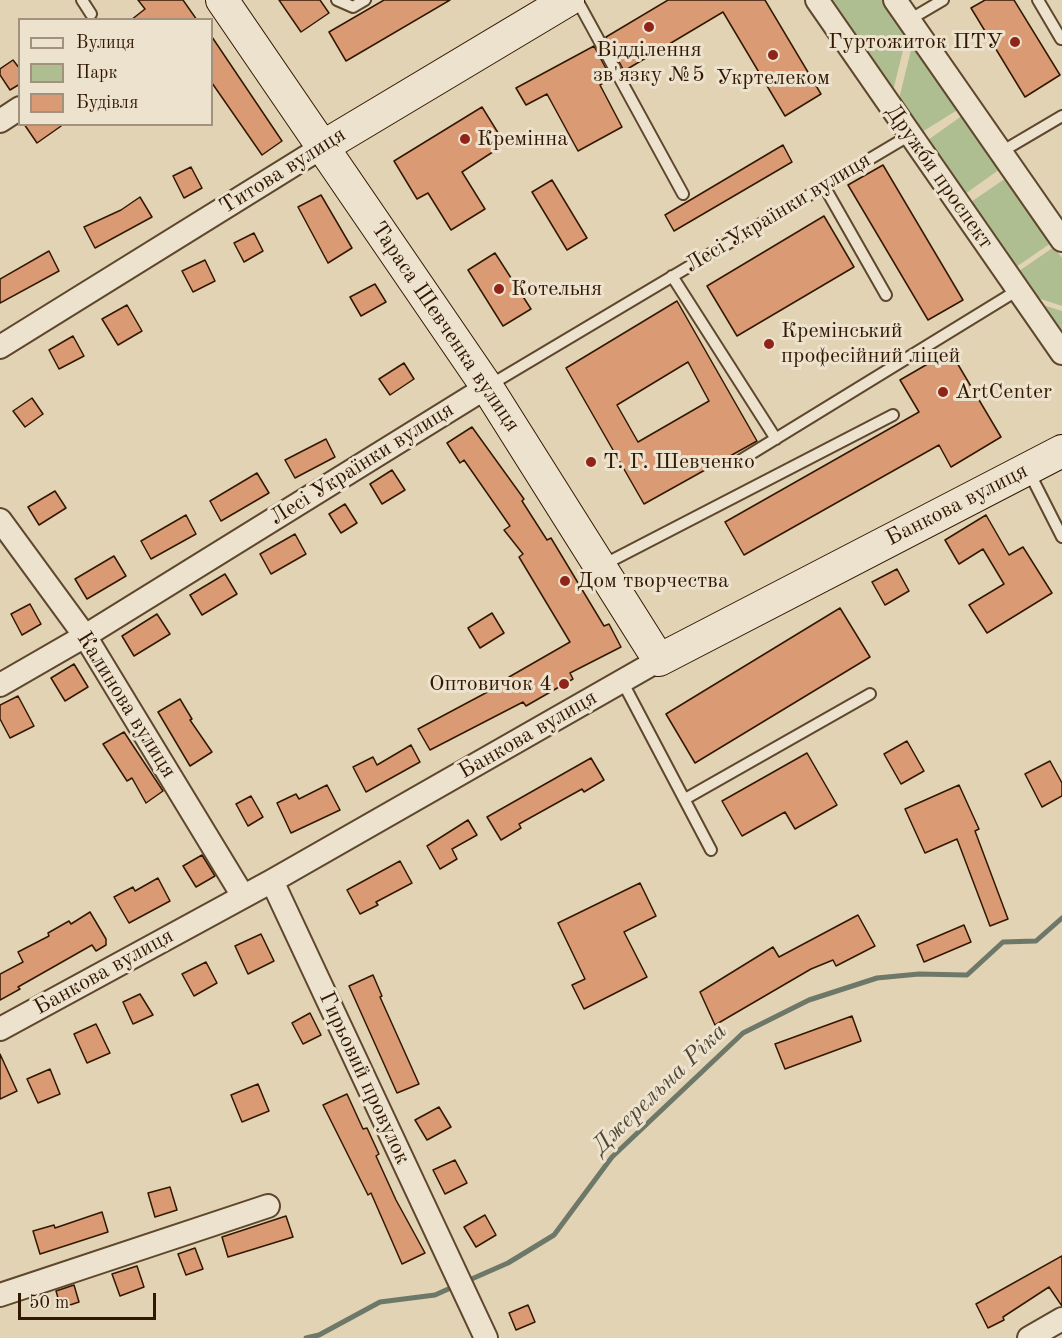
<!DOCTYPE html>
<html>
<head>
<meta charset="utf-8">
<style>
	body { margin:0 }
	#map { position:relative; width:1062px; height:1338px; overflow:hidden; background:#e2d3b4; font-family:"Old Standard TT",serif }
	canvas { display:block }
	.legend { position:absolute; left:18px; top:18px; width:195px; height:108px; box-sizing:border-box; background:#ece2ce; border:2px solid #a2917c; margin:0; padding:8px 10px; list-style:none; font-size:18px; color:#321800 }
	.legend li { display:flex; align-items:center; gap:12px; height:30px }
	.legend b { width:30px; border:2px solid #a2917c }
	.scale { position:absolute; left:18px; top:1293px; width:138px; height:27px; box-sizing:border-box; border:3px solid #321800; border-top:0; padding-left:8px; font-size:18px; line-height:21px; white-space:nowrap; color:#321800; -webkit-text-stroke:4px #ece2ce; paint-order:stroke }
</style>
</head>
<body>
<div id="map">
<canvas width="1062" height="1338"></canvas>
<ul class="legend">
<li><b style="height:8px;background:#ece2ce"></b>Вулиця</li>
<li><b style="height:16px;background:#aebe91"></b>Парк</li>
<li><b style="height:16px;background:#da9a74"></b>Будівля</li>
</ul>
<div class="scale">50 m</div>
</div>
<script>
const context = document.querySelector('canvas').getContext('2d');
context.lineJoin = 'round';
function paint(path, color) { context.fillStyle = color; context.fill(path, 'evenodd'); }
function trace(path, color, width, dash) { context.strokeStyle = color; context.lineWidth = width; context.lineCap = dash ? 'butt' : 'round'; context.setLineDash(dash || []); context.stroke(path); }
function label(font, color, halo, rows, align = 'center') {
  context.font = font + ' "Old Standard TT",serif'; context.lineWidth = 6; context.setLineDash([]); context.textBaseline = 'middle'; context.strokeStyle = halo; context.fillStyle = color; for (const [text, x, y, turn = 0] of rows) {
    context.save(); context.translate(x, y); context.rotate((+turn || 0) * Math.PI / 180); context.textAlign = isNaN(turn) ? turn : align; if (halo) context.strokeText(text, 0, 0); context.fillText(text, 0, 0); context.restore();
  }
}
paint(new Path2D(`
	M 830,0 L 884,0 L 907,34 L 893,91 Z
	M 913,42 L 959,109 L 922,132 L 899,99 Z
	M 963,115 L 1000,169 L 965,194 L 928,140 Z
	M 1006,178 L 1051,243 L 1016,267 L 971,202 Z
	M 1054,247 L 1062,258 L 1062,306 L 1038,298 L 1019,271 Z
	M 1043,305 L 1062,311 L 1062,333 Z`), '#aebe91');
trace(new Path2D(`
	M 467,1281 L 508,1263 L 554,1235 L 612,1157 L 743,1033 L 809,1000 L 877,978 L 919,974 L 967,975 L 1003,942 L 1036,941 L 1062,918
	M 306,1338 L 319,1335 L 380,1302 L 435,1295 L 455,1286`), '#6d7868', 5);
const building = new Path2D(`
	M 138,0 L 183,0 L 197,20 L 131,20 L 145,9 Z
	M 279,0 L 320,0 L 329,13 L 301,32 Z
	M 384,0 L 450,0 L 346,61 L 329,32 Z
	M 668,0 L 765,0 L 821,94 L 785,116 L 723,12 L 624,71 L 606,37 Z
	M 985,0 L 1014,0 L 1060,75 L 1025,97 L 971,8 Z
	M 212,37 L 282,141 L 262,155 L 212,83 Z
	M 594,46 L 611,78 L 600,85 L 622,127 L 578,151 L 547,94 L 526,105 L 516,88 Z
	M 13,60 L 20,69 L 20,84 L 10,90 L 0,75 L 0,69 Z
	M 482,107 L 505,144 L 462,172 L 485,209 L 451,230 L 428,193 L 417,199 L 394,161 Z
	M 24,124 L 64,124 L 37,143 Z
	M 783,145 L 792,162 L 674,231 L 665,215 Z
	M 883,165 L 963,300 L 928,320 L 848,185 Z
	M 191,167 L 202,188 L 184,198 L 173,176 Z
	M 552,180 L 587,238 L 567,250 L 532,192 Z
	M 321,195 L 352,248 L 328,263 L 298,207 Z
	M 140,197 L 152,217 L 95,248 L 84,227 L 121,210 Z
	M 824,216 L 854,267 L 737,336 L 707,286 Z
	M 254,233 L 263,251 L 244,262 L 234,243 Z
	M 49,251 L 59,271 L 0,303 L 0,279 Z
	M 495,253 L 531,309 L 503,326 L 468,270 Z
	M 205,260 L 215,281 L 193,292 L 182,271 Z
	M 375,284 L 386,302 L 361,316 L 350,297 Z
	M 677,301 L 757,441 L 644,504 L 566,368 ZM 688,362 L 709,401 L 638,442 L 617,405 Z
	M 127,305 L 142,331 L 118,345 L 102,319 Z
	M 73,336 L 84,356 L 59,369 L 49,350 Z
	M 950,351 L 1001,437 L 951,467 L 939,445 L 744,555 L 725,522 L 919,412 L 900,380 Z
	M 404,363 L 414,379 L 390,395 L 379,379 Z
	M 32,398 L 43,414 L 25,427 L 13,411 Z
	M 472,427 L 524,499 L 522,501 L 547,540 L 551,538 L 604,626 L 609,624 L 621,647 L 570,673 L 573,679 L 526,706 L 523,702 L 430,750 L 418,729 L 510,680 L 509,677 L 570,642 L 519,557 L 523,554 L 504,530 L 510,526 L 464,460 L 460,463 L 447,443 Z
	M 326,439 L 335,457 L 295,478 L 285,460 Z
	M 392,470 L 405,490 L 382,504 L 370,484 Z
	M 257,473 L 269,493 L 221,521 L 210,501 Z
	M 55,491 L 66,508 L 39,525 L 28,507 Z
	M 345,504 L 357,523 L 341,533 L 329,514 Z
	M 186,515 L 196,534 L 151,559 L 141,541 Z
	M 986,515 L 1009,555 L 1023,547 L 1052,593 L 987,633 L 969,605 L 1004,584 L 983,549 L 959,564 L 945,540 Z
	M 295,534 L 306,554 L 271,574 L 260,554 Z
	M 114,556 L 126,576 L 87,599 L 75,579 Z
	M 897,569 L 909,591 L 885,605 L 872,582 Z
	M 225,574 L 237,594 L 202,615 L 190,595 Z
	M 30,604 L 41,624 L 22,635 L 11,614 Z
	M 840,608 L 870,657 L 695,763 L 666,714 Z
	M 492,613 L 504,633 L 480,648 L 468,628 Z
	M 157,614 L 170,634 L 134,656 L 122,636 Z
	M 74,664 L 88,687 L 65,701 L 51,678 Z
	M 18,696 L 34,726 L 10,738 L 0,719 L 0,705 Z
	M 180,699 L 192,719 L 190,720 L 212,752 L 190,766 L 158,712 Z
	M 124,732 L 163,791 L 146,803 L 132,778 L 127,781 L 103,744 Z
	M 907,741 L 924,771 L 901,784 L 884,754 Z
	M 411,745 L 420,762 L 366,792 L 353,767 L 373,757 L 377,765 Z
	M 807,753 L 837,805 L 795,829 L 785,812 L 742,836 L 722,801 Z
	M 591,758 L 604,780 L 584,792 L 582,789 L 519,824 L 521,828 L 501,840 L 487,817 Z
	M 1050,761 L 1062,783 L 1062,796 L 1042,807 L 1025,774 Z
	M 327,785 L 340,810 L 291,833 L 277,803 L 296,794 L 299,799 Z
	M 959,785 L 979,829 L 975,831 L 1008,919 L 990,926 L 957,839 L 925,853 L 905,809 Z
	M 251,796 L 263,817 L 248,826 L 236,804 Z
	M 468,820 L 477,835 L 452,849 L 457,859 L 440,869 L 427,846 Z
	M 202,855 L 215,876 L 196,887 L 183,866 Z
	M 400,861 L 412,883 L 376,902 L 378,905 L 360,914 L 347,890 Z
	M 158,878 L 170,901 L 129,923 L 114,897 L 133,887 L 135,891 Z
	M 640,883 L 656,916 L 624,932 L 647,977 L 584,1009 L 572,985 L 585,979 L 558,923 Z
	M 90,912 L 106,939 L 106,945 L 96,951 L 92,945 L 18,987 L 20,989 L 0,1000 L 0,974 L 23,962 L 18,952 L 49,936 L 48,933 L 69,921 L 71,924 Z
	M 858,915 L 875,946 L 836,966 L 833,960 L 811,969 L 715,1025 L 700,992 L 773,947 L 779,957 Z
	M 964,925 L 971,942 L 924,962 L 917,945 Z
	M 261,934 L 274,961 L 248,974 L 235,946 Z
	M 206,962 L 217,983 L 194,996 L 182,974 Z
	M 373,975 L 382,996 L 380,997 L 419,1084 L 397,1093 L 349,986 Z
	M 140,994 L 153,1015 L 133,1024 L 123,1002 Z
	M 310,1013 L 321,1035 L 303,1044 L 292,1023 Z
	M 852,1016 L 861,1041 L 785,1069 L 775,1044 Z
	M 96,1024 L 110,1053 L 87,1063 L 74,1034 Z
	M 0,1054 L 17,1091 L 0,1099 Z
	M 50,1069 L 60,1094 L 38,1103 L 27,1079 Z
	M 258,1084 L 269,1111 L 242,1122 L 231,1095 Z
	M 347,1094 L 363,1129 L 367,1128 L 379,1154 L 376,1156 L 396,1200 L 425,1253 L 402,1264 L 371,1193 L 368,1195 L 323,1105 Z
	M 439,1107 L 451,1127 L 427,1140 L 415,1120 Z
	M 455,1160 L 467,1183 L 445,1194 L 433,1170 Z
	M 170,1187 L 177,1210 L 155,1217 L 148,1193 Z
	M 102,1212 L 108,1232 L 40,1254 L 33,1231 L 54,1225 L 55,1228 Z
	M 485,1215 L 496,1235 L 476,1247 L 464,1227 Z
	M 286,1216 L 293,1237 L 228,1257 L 222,1237 Z
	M 195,1248 L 203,1269 L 186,1275 L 178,1254 Z
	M 1062,1256 L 1062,1306 L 1049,1287 L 1003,1317 L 1004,1320 L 988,1328 L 976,1304 Z
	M 137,1266 L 144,1287 L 120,1296 L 112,1274 Z
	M 74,1285 L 79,1302 L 61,1308 L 56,1291 Z
	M 528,1305 L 535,1322 L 516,1330 L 509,1313 Z`);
paint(building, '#da9a74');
trace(building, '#321800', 1.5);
const lane = new Path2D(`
	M 82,0 L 91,14
	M 337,0 L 353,7 L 365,0
	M 577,0 L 683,194
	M 1038,0 L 1061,39
	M 909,20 L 943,0
	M 1001,152 L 1062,116
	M 824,186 L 886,295
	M 672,276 L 776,439
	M 490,385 L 910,135
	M 741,460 L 1018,290
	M 1029,472 L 1062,537
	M 601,566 L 893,415
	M 622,681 L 711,850
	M 685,799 L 870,694`);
const street = new Path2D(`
	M 817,0 L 1062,353
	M 895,0 L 1062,240
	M 0,121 L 20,108
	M 0,347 L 324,146
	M 0,520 L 85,636 L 243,896
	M 0,685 L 85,636 L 487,387
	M 272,881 L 486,1338
	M 0,1029 L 272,881 L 659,660
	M 0,1295 L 268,1206
	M 1029,1338 L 1062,1319`);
const secondary = new Path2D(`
	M 222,0 L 487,387 L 659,660 L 1062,451
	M 324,146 L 568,0`);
trace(lane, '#5e472d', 14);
trace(street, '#5e472d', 26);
trace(secondary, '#321800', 34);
trace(lane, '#ece2ce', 10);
trace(street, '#ece2ce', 22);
trace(secondary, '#ece2ce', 32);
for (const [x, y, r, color] of [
	[649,27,6,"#8f2418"],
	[1015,42,6,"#8f2418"],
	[773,55,6,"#8f2418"],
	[465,139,6,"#8f2418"],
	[499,289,6,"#8f2418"],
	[769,344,6,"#8f2418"],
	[943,392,6,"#8f2418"],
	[591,462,6,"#8f2418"],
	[565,581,6,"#8f2418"],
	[564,684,6,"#8f2418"]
]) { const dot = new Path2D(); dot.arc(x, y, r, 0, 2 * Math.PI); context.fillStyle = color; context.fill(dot); trace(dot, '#ece2ce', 2); }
label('22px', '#321800', '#ece2ce', [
	["Гуртожиток ПТУ",1003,42,"right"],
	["Відділення",649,50,"center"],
	["зв'язку №5",649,75,"center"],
	["Укртелеком",773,78,"center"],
	["Кремінна",477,139],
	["Котельня",511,289],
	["Кремінський",781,331],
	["професійний ліцей",781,356],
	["ArtCenter",955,392],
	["Т. Г. Шевченко",603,462],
	["Дом творчества",577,581],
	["Оптовичок 4",552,684,"right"]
], 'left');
label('22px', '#321800', '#ece2ce', [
	["Титова вулиця",283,171,-32],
	["Дружби проспект",939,177,55],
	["Лесі Українки вулиця",778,213,-31],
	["Тараса Шевченка вулиця",445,327,56],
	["Лесі Українки вулиця",362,464,-32],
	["Банкова вулиця",957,505,-27],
	["Калинова вулиця",126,705,58],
	["Банкова вулиця",528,735,-30],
	["Банкова вулиця",104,972,-29],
	["Гирьовий провулок",364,1078,65]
]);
label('italic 24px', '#504834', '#ece2ce', [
	["Джерельна Ріка",660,1089,-44]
]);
</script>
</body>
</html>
